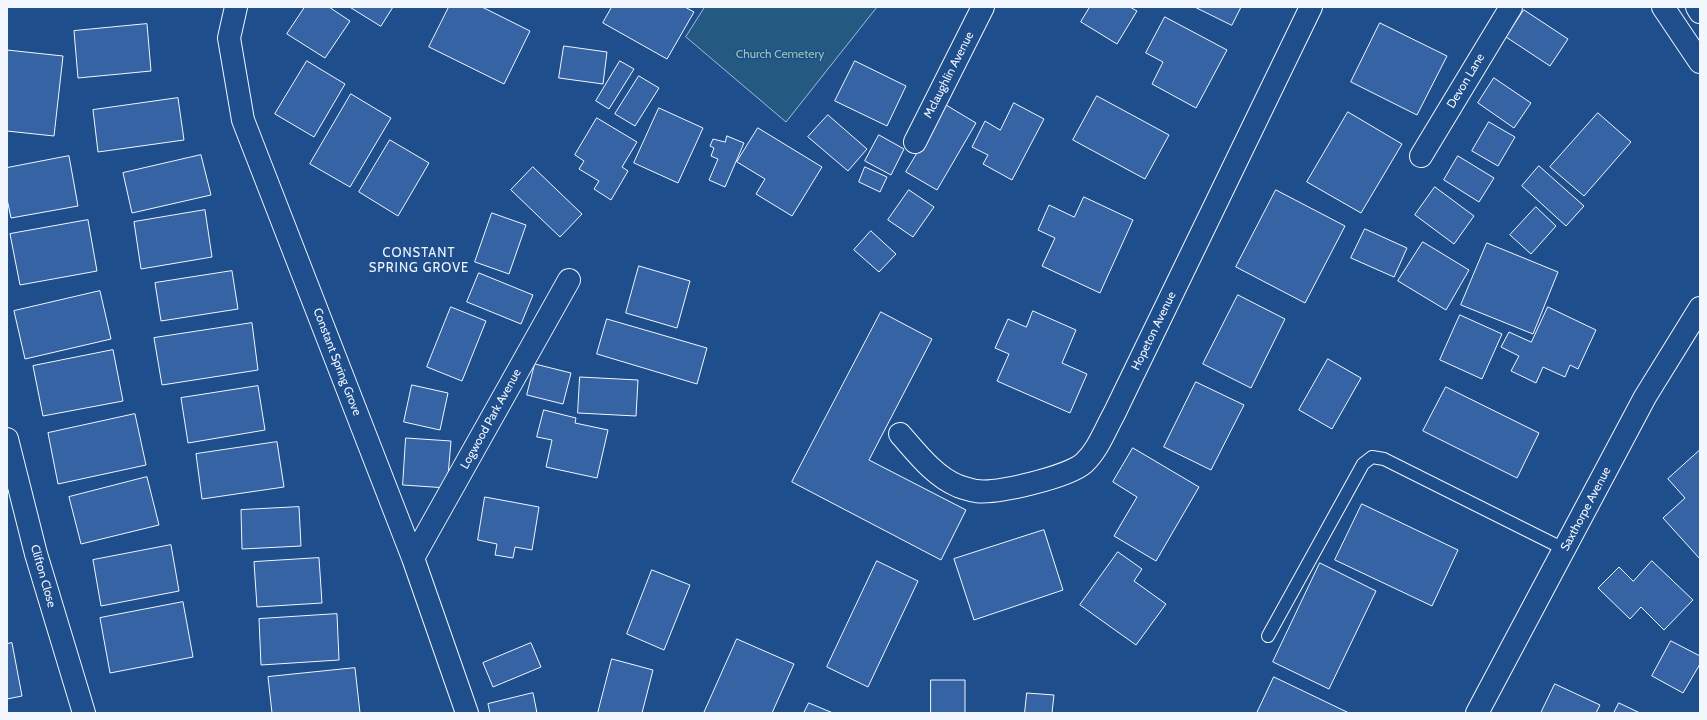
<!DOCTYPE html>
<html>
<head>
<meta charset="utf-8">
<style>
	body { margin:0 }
	#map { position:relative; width:1707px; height:720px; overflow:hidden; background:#1f4e8c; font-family:Cabin,sans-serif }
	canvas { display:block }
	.frame { position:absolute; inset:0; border:8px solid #f2f6ff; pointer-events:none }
</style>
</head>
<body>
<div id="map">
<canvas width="1707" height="720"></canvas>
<div class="frame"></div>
</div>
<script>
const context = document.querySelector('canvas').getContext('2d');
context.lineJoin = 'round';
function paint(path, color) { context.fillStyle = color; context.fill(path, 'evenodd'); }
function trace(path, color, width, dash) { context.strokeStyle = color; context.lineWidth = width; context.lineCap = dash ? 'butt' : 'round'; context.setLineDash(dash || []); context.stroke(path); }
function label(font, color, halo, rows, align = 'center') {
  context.font = font + ' Cabin,sans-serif'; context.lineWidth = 3; context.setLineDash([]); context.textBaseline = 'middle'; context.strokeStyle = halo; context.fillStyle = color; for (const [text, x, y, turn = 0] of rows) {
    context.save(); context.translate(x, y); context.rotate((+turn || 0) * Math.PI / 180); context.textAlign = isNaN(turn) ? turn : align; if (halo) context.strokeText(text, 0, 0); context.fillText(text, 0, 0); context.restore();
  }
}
const green = new Path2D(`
	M 705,7 L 877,7 L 786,122 L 686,37 Z`);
paint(green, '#245a82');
trace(green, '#a8bbd7', 1);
const building = new Path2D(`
	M 305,7 L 329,7 L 350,21 L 325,58 L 287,34 Z
	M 350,7 L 393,7 L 381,26 Z
	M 449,7 L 482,7 L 530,31 L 504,84 L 429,47 Z
	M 612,7 L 685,7 L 694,12 L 667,59 L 603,23 Z
	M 1090,7 L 1130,7 L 1137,11 L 1117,44 L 1081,22 Z
	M 1195,7 L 1241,7 L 1232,25 Z
	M 1524,10 L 1568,39 L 1550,66 L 1506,37 Z
	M 1165,17 L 1227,50 L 1196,108 L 1152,84 L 1163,62 L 1146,53 Z
	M 1380,23 L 1447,56 L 1417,115 L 1351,82 Z
	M 147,24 L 151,71 L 78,78 L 74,31 Z
	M 564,46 L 607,52 L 603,84 L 559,78 Z
	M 7,50 L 63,56 L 54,136 L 7,131 Z
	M 307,61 L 345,84 L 314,137 L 275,114 Z
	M 620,61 L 634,69 L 609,109 L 596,101 Z
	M 855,61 L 906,86 L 887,126 L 835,101 Z
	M 639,76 L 659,88 L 635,126 L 615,114 Z
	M 1494,78 L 1531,103 L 1514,128 L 1478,103 Z
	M 351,94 L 391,118 L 350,187 L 310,164 Z
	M 1097,96 L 1169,135 L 1145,179 L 1073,140 Z
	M 178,98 L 184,140 L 98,152 L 93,110 Z
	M 1014,103 L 1044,119 L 1012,180 L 983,164 L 988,155 L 972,147 L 985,121 L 1000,130 Z
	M 946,105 L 976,123 L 937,190 L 906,172 Z
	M 659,108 L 703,128 L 678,183 L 634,163 Z
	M 1348,112 L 1402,144 L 1361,213 L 1307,182 Z
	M 1598,113 L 1631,142 L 1584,196 L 1550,167 Z
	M 828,115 L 867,149 L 848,171 L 808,137 Z
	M 597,118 L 637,142 L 622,167 L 628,171 L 611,200 L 594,189 L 599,181 L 579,169 L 584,161 L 575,155 Z
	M 1489,122 L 1515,137 L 1498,166 L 1472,151 Z
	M 758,128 L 822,167 L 792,216 L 756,194 L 765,179 L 737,162 Z
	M 879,135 L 904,149 L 891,175 L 865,161 Z
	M 727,136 L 744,143 L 725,187 L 709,180 L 718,159 L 711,156 L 714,148 L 710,146 L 713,139 L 725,142 Z
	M 390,140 L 429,163 L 398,216 L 359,192 Z
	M 201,155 L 211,195 L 132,213 L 123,173 Z
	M 69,156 L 78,206 L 11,218 L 7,199 L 7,168 Z
	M 1458,156 L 1494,178 L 1479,202 L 1444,180 Z
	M 1539,166 L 1584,206 L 1566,226 L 1522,186 Z
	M 533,167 L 582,214 L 560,237 L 511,190 Z
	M 865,167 L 887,177 L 880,192 L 859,182 Z
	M 1435,187 L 1474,216 L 1454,244 L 1415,215 Z
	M 909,190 L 934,207 L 913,237 L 888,220 Z
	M 1276,190 L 1345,226 L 1305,303 L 1236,267 Z
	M 1084,197 L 1133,220 L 1100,293 L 1042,266 L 1055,238 L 1038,230 L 1049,205 L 1074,217 Z
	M 1536,207 L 1556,226 L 1531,254 L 1510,235 Z
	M 205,210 L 212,257 L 141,269 L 134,222 Z
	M 492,213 L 526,225 L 509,274 L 475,262 Z
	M 88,220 L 97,271 L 20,285 L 10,234 Z
	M 1365,229 L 1407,248 L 1394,277 L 1351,258 Z
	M 871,231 L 896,254 L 879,272 L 854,250 Z
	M 1423,242 L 1469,270 L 1446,310 L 1398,281 Z
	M 1487,243 L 1558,272 L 1533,334 L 1461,305 Z
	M 639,266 L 690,281 L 677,328 L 626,313 Z
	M 232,271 L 238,309 L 161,321 L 155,283 Z
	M 479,273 L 533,295 L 521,324 L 467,302 Z
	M 100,291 L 111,339 L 25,359 L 14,311 Z
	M 1238,295 L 1285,319 L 1251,388 L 1203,364 Z
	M 451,307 L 486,321 L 462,381 L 427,367 Z
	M 1548,307 L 1596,330 L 1578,369 L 1570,365 L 1565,377 L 1543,367 L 1536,383 L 1511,371 L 1519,356 L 1501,347 L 1509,332 L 1531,342 Z
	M 1033,311 L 1076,330 L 1062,363 L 1087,374 L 1070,413 L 997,381 L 1009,354 L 995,348 L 1008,319 L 1026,327 Z
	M 881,312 L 932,339 L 869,460 L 966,510 L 941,560 L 792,482 Z
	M 1460,315 L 1502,334 L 1482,379 L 1440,360 Z
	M 607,319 L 707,348 L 697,384 L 597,354 Z
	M 252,323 L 258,370 L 162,385 L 154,338 Z
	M 113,350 L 123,401 L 43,416 L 33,366 Z
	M 1328,359 L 1361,378 L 1332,429 L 1299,410 Z
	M 535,364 L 571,373 L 563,404 L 527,395 Z
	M 580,377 L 638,380 L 636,416 L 578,413 Z
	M 1196,382 L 1244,405 L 1211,470 L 1164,447 Z
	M 412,385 L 448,393 L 440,430 L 404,422 Z
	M 258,386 L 265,430 L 188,443 L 181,398 Z
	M 1446,387 L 1539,433 L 1517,478 L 1423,431 Z
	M 544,410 L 576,418 L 575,423 L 608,430 L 597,478 L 546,467 L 552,440 L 537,437 Z
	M 135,414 L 146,465 L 58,484 L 48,433 Z
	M 406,438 L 451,441 L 447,488 L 403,485 Z
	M 277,442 L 284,487 L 202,499 L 196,454 Z
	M 1133,448 L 1199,487 L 1156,561 L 1114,536 L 1137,497 L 1113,482 Z
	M 1700,450 L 1700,559 L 1663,518 L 1685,498 L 1668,479 Z
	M 147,477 L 159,525 L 81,544 L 69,497 Z
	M 485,497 L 539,507 L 532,550 L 515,547 L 513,558 L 495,555 L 497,544 L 478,540 Z
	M 1362,504 L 1458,550 L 1432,606 L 1335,560 Z
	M 299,507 L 301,546 L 242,549 L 241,510 Z
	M 1044,530 L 1063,590 L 974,620 L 954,559 Z
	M 171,545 L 179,591 L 101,606 L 93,560 Z
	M 1118,552 L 1142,569 L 1134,581 L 1166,604 L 1136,645 L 1080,605 Z
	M 319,558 L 322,603 L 257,607 L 254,562 Z
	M 877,561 L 918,581 L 868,687 L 827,667 Z
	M 1652,561 L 1693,600 L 1664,630 L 1641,607 L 1630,619 L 1598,588 L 1619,567 L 1633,581 Z
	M 1320,563 L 1376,591 L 1329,689 L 1273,662 Z
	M 652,570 L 690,585 L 664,650 L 627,634 Z
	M 183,602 L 193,657 L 110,673 L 100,618 Z
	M 337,614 L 339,660 L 261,665 L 259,619 Z
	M 737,639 L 794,664 L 772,713 L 704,713 Z
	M 1671,641 L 1700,656 L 1700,664 L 1683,693 L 1652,676 Z
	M 12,643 L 22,696 L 7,699 L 7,644 Z
	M 531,643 L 541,667 L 493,687 L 483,663 Z
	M 612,659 L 653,670 L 642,713 L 598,713 Z
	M 355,668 L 360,713 L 272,713 L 268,677 Z
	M 1274,677 L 1349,713 L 1257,713 Z
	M 931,680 L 965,680 L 965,713 L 931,713 Z
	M 1555,684 L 1600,705 L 1596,713 L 1541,713 Z
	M 533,693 L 537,713 L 490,713 L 488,704 Z
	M 1027,693 L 1054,695 L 1052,713 L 1025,713 Z
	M 809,703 L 833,713 L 804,713 Z
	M 1619,703 L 1640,713 L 1614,713 Z`);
paint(building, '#3563a3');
trace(building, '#f2f6ff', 1);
const service = new Path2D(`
	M 1268,636 L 1363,464 L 1372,457 L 1384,459 L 1564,549`);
const minor = new Path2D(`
	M 236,7 L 229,38 L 243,120 L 413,558 L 467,713
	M 915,142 L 983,7
	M 1421,156 L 1511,7
	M 900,434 C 917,453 934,476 958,486 C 964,488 970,490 976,491 C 997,494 1068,477 1084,463 C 1098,450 1105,430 1114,414 L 1311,7
	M 7,439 L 36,554 L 84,713
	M 413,558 L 569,280
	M 1477,713 L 1645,397 L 1700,308`);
const primary = new Path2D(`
	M 1663,7 L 1700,62
	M 1697,7 L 1700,12`);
trace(service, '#f2f6ff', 14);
trace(minor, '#f2f6ff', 24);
trace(primary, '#f2f6ff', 24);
trace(service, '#1f4e8c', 12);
trace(minor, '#1f4e8c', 22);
trace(primary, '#1f4e8c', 22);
label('12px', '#97c8a6', '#1f4e8c', [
	["Church Cemetery",780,54]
]);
label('12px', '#f2f6ff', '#1f4e8c', [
	["Mclaughlin Avenue",949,75,-63],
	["Devon Lane",1466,81,-59],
	["Hopeton Avenue",1154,331,-64],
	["Constant Spring Grove",337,362,69],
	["Logwood Park Avenue",491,419,-61],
	["Saxthorpe Avenue",1586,509,-62],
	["Clifton Close",43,576,74]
]);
context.letterSpacing = '1px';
label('13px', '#f2f6ff', '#1f4e8c', [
	["CONSTANT",419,253],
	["SPRING GROVE",419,268]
]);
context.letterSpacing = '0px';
</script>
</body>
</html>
